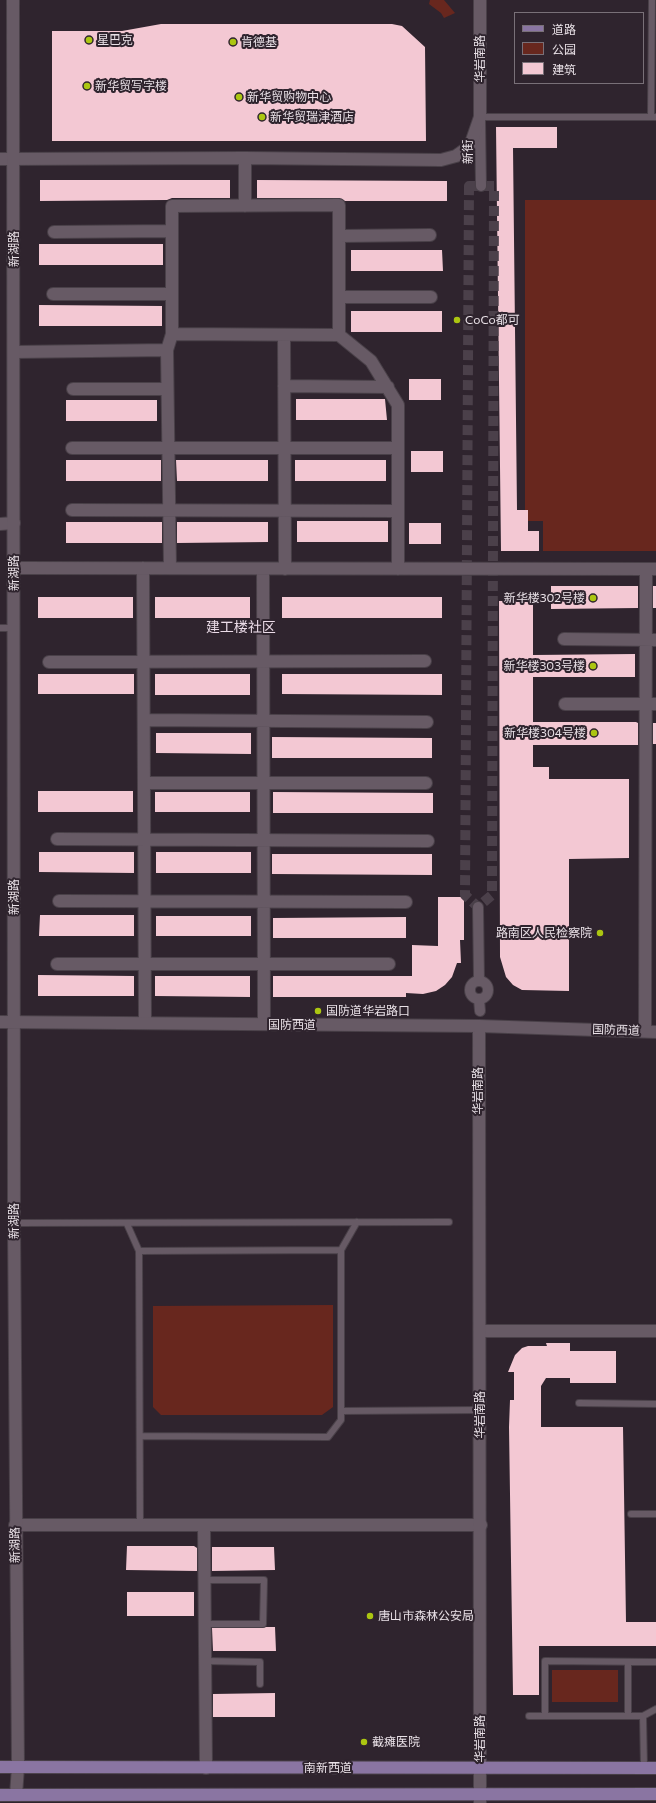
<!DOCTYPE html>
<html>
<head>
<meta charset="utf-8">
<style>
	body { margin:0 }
	#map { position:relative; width:656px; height:1803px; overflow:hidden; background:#2f242e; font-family:Commissioner,"Noto Sans SC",sans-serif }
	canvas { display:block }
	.legend { position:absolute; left:514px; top:12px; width:130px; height:72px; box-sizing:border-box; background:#2f242e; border:1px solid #797078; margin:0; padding:5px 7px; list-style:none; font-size:12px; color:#e9e1e7 }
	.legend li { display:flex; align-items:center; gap:8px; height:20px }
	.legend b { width:20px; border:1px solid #797078 }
</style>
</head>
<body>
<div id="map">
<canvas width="656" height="1803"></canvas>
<ul class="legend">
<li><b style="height:5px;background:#8a75a2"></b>道路</li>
<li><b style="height:11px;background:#68271e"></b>公园</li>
<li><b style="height:11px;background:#f3c8d3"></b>建筑</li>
</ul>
</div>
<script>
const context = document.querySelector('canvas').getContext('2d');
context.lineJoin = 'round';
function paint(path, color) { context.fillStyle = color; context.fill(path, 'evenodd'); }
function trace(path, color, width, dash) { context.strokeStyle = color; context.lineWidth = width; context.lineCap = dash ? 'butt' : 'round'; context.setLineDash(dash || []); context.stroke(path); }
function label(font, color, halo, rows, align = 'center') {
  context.font = font + ' Commissioner,"Noto Sans SC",sans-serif'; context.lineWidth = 4; context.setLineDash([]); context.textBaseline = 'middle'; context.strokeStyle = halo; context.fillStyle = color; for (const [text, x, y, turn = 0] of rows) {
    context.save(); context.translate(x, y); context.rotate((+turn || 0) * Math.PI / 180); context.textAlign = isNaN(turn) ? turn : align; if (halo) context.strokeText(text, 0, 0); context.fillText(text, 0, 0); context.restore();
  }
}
paint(new Path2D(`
	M 430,0 L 444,0 L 455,13 L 444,18 L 441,13 L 429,4 Z
	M 525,200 L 656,200 L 656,551 L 543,551 L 543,521 L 525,521 Z
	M 333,1305 L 333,1407 L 322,1415 L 161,1415 L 153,1407 L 153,1306 Z
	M 552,1670 L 618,1670 L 618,1702 L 552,1702 Z`), '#68271e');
paint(new Path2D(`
	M 161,24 L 392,24 L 402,26 L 425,47 L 426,141 L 52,141 L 52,31 L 122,31 Z
	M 496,127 L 557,127 L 557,148 L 513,148 L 517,510 L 528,510 L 528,531 L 539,531 L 539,551 L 501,551 Z
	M 40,180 L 230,180 L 230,198 L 172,198 L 167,200 L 40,201 Z
	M 257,180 L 447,181 L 447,201 L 345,201 L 339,198 L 257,198 Z
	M 39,244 L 163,244 L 163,265 L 39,265 Z
	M 351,250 L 442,250 L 443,271 L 351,271 Z
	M 39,305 L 162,306 L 162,326 L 39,326 Z
	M 351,311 L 442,311 L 442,332 L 351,332 Z
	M 409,379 L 441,379 L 441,400 L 409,400 Z
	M 296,399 L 385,399 L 387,420 L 296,420 Z
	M 66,400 L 157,400 L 157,421 L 66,421 Z
	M 411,451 L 443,451 L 443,472 L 411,472 Z
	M 66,460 L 161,460 L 161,481 L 66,481 Z
	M 176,460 L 268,460 L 268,481 L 177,481 Z
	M 295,460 L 386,460 L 386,481 L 295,481 Z
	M 297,521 L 388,521 L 388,542 L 297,542 Z
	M 66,522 L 162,522 L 162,543 L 66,543 Z
	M 177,522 L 268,522 L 268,542 L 177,543 Z
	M 409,523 L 441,523 L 441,544 L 409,544 Z
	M 551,586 L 638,586 L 638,608 L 551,609 Z
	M 653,586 L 656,586 L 656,608 L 653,608 Z
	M 38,597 L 133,597 L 133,618 L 38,618 Z
	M 155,597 L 250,597 L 250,618 L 155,618 Z
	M 282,597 L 442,597 L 442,618 L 282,618 Z
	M 499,601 L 533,601 L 533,655 L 635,654 L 635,677 L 533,677 L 533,722 L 636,722 L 638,723 L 638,745 L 533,745 L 533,767 L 549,767 L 549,779 L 629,779 L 629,858 L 569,859 L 569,991 L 522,990 L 513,985 L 506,977 L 500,957 Z
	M 38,674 L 134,674 L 134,694 L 38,694 Z
	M 155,674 L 250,674 L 250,695 L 155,695 Z
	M 282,674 L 442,674 L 442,695 L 282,694 Z
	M 653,723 L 656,723 L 656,744 L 653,744 Z
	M 156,733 L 251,733 L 251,754 L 156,753 Z
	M 272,737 L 432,738 L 432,758 L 272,758 Z
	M 38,791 L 133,791 L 133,812 L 38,812 Z
	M 155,792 L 250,792 L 250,812 L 155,812 Z
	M 273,792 L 433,793 L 433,813 L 273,813 Z
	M 39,852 L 134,852 L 134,873 L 39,872 Z
	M 156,852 L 251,852 L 251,873 L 156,873 Z
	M 272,854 L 432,854 L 432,875 L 272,874 Z
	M 438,897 L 464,897 L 464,940 L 460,940 L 461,963 L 457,963 L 452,977 L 445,985 L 436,991 L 423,994 L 406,993 L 406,997 L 273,997 L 273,976 L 412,976 L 412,945 L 438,946 Z
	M 40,915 L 134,915 L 134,936 L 39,936 Z
	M 156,916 L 251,916 L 251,936 L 156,936 Z
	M 406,917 L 406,938 L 273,938 L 273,918 Z
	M 38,975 L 134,976 L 134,996 L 38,996 Z
	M 155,976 L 250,976 L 250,997 L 155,996 Z
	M 546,1343 L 570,1343 L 570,1351 L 616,1351 L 616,1383 L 570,1383 L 570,1378 L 546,1378 L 541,1386 L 541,1427 L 623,1427 L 626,1622 L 656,1622 L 656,1646 L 539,1646 L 539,1695 L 513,1695 L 509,1427 L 510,1400 L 514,1400 L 514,1372 L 508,1372 L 515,1355 L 522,1348 L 528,1346 L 547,1346 Z
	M 127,1546 L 194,1546 L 197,1548 L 197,1571 L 126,1570 Z
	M 212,1547 L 274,1547 L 275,1570 L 212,1571 Z
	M 127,1592 L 194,1592 L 194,1616 L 127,1616 Z
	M 266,1627 L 275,1627 L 276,1651 L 213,1651 L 212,1628 Z
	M 275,1693 L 275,1717 L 213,1717 L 213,1694 Z`), '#f3c8d3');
trace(new Path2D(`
	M 469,186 L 494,186 L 492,895 L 478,907 L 465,895 Z`), '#4b404a', 10, [10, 5]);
const service = new Path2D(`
	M 480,117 L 656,117
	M 651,117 L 652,0
	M 0,628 L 14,628
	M 14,1223 L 449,1222
	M 127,1224 L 139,1251 L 140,1525
	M 341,1250 L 357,1222
	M 139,1251 L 341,1250 L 341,1420 L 328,1437 L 140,1436
	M 579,1403 L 656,1404
	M 341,1411 L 480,1410
	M 631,1514 L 656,1514
	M 204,1580 L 264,1580 L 263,1624 L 205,1624
	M 205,1661 L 260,1662 L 260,1684
	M 628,1662 L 628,1716
	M 529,1716 L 643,1716 L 644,1768
	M 545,1716 L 545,1661 L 656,1662
	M 643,1716 L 656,1709`);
const pedestrian = new Path2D(`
	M 480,120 L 481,186
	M 478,907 L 479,980
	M470 990a9 9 0 1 1 18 0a9 9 0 1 1-18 0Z
	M 479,999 L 480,1011`);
const minor = new Path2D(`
	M 245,158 L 245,206
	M 0,159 L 245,158 L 441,160 L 456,156 L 470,146 L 480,117 L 480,0
	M 54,232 L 172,231
	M 339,236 L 430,235
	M 53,294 L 172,294
	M 339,297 L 431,297
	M 172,334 L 339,335
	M 284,335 L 285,569
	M 14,352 L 167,350
	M 284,386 L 388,387
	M 73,389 L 167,389
	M 72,448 L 398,448
	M 72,510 L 398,511 L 398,569
	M 0,524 L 14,523
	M 14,568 L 656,569
	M 143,568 L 145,1023
	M 170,568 L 167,350 L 172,334 L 172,206 L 339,205 L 339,335 L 371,361 L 398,405 L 398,511
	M 263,569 L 264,1024
	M 564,639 L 656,640
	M 49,662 L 425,661
	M 565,704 L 656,704
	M 144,720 L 427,722
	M 145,783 L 426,783
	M 57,839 L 428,841
	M 59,901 L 406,902
	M 57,964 L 389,964
	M 645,1031 L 646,569
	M 480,1331 L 656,1331
	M 15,1525 L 481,1525
	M 204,1525 L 206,1768`);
const tertiary = new Path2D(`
	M 13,0 L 14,1223 L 18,1767 L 16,1795
	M 0,1022 L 479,1026 L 656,1032
	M 479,1026 L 480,1803`);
const primary = new Path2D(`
	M 0,1767 L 656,1768
	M 0,1795 L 656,1794`);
trace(service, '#494048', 8);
trace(pedestrian, '#494048', 12);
trace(minor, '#494048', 14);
trace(tertiary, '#494048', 14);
trace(primary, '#494048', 14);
trace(service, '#675a65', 6);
trace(pedestrian, '#675a65', 10);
trace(minor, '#675a65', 12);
trace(tertiary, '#675a65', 12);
trace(primary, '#8a75a2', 12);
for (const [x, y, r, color] of [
	[89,40,4,"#acc611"],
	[233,42,4,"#acc611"],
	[87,86,4,"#acc611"],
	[239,97,4,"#acc611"],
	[262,117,4,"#acc611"],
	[457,320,4,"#acc611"],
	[593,598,4,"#acc611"],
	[593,666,4,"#acc611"],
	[594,733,4,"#acc611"],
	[600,933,4,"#acc611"],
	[318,1011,4,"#acc611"],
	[370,1616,4,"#acc611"],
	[364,1742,4,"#acc611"]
]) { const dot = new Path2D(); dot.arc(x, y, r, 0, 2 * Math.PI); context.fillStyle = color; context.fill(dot); trace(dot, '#2f242e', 1.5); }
label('12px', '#e9e1e7', '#2f242e', [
	["星巴克",97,40],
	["肯德基",241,42],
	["新华贸写字楼",95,86],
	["新华贸购物中心",247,97],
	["新华贸瑞津酒店",270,117],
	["CoCo都可",465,320],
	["新华楼302号楼",585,598,"right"],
	["新华楼303号楼",585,666,"right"],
	["新华楼304号楼",586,733,"right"],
	["路南区人民检察院",592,933,"right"],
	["国防道华岩路口",326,1011],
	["唐山市森林公安局",378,1616],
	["截瘫医院",372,1742]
], 'left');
label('12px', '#e9e1e7', '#2f242e', [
	["华岩南路",480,59,-90],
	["新街",468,152,-90],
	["新湖路",14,249,-90],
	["新湖路",14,573,-90],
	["新湖路",14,897,-90],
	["国防西道",292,1025],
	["国防西道",616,1030,2],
	["华岩南路",478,1091,-90],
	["新湖路",14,1221,-90],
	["华岩南路",480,1415,-90],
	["新湖路",15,1545,-91],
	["华岩南路",480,1739,-90],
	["南新西道",328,1768]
]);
label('14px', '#ebdce8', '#2f242e', [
	["建工楼社区",241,627]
]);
</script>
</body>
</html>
